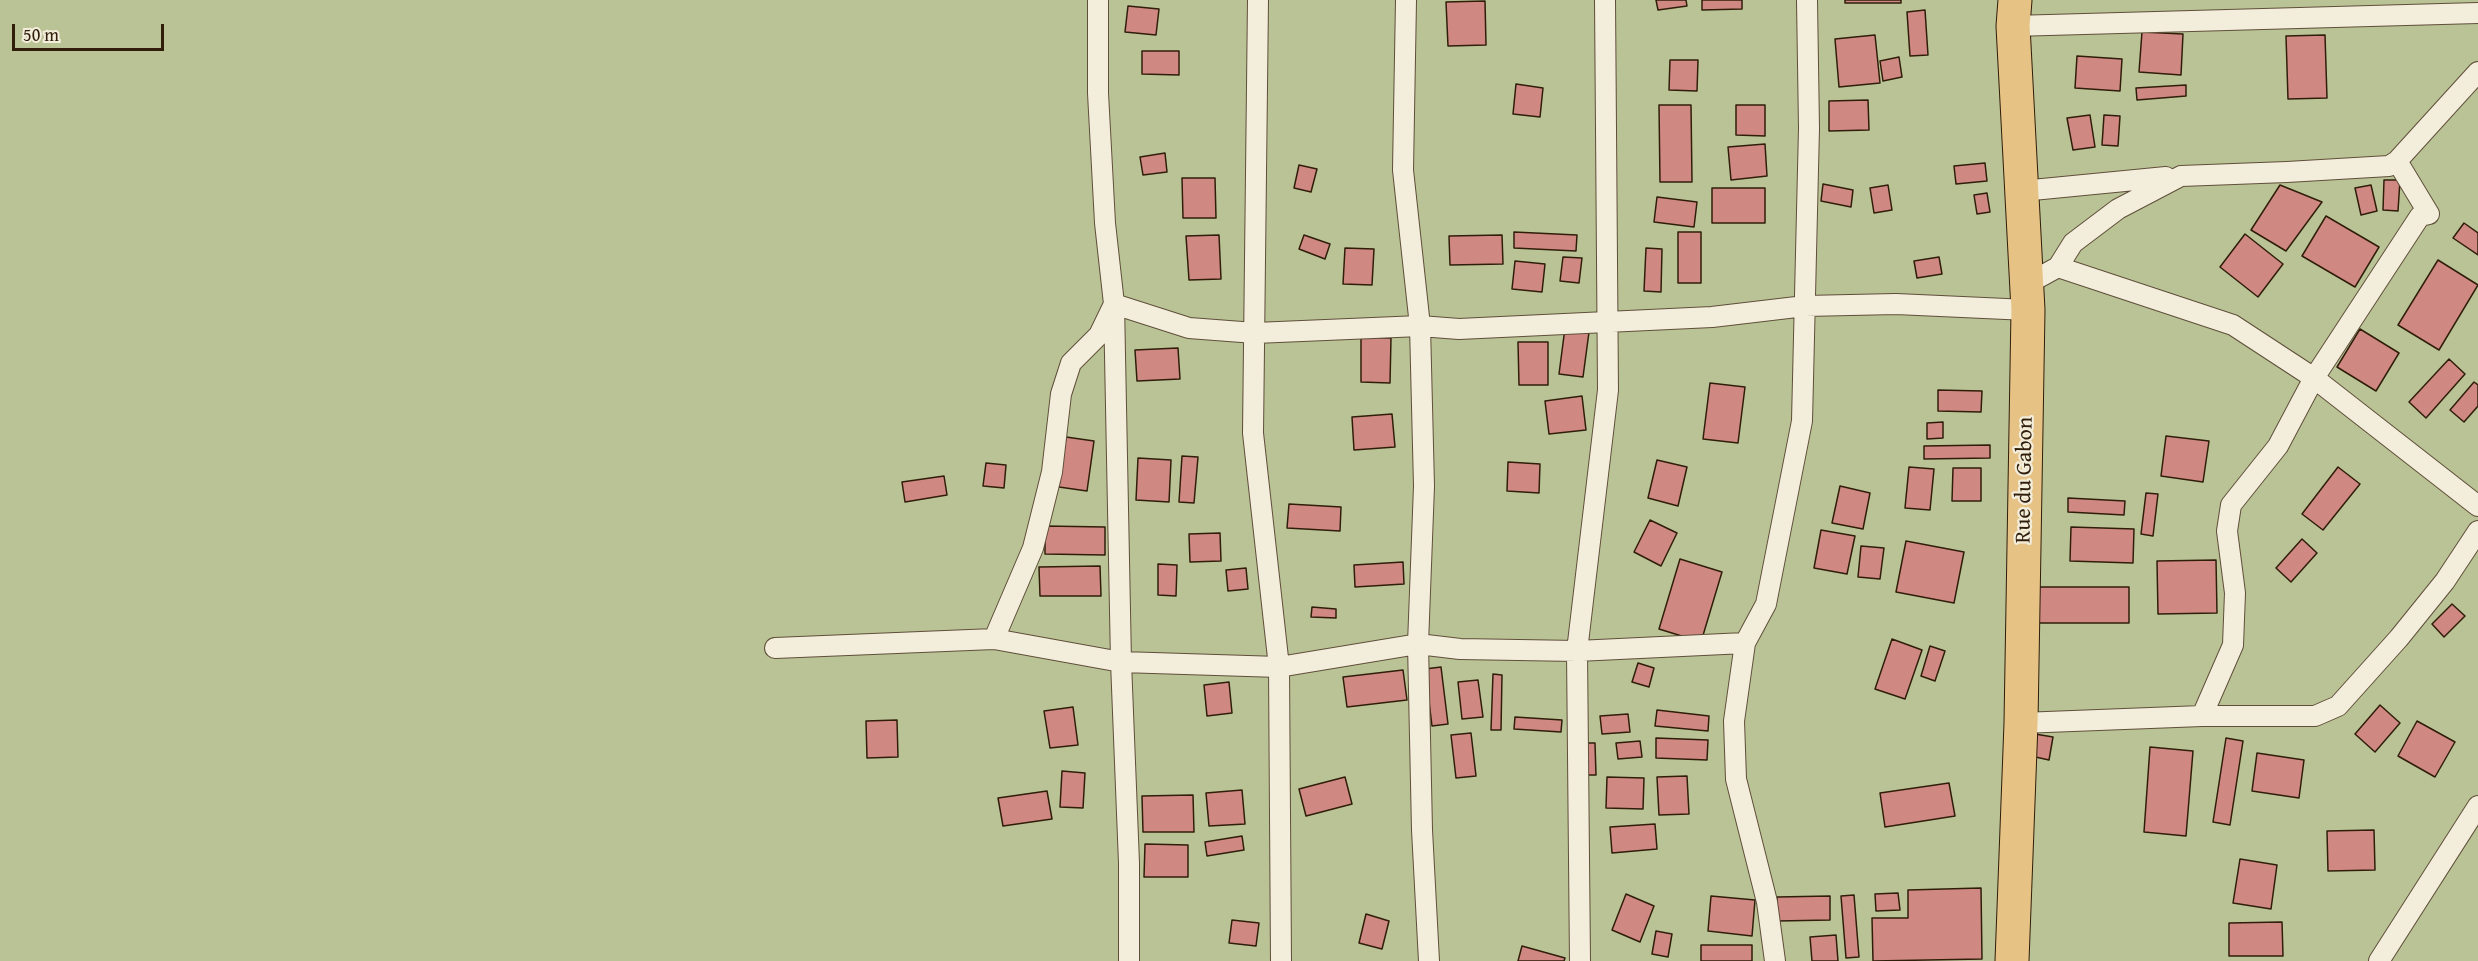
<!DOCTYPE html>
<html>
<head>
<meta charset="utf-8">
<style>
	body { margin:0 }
	#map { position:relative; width:2478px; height:961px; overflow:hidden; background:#ede3c8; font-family:"Gentium Book Plus",serif }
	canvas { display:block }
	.scale { position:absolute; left:12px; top:24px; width:152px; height:27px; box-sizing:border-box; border:3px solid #301e0b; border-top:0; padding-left:8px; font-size:18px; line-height:21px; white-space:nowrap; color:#301e0b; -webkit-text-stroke:4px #f3eddb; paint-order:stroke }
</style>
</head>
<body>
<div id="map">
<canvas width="2478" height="961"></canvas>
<div class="scale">50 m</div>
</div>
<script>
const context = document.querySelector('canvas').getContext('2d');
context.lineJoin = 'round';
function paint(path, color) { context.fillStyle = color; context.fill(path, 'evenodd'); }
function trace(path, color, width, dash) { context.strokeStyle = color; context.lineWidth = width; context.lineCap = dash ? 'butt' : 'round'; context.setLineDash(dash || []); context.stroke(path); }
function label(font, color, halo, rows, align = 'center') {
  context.font = font + ' "Gentium Book Plus",serif'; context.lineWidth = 4.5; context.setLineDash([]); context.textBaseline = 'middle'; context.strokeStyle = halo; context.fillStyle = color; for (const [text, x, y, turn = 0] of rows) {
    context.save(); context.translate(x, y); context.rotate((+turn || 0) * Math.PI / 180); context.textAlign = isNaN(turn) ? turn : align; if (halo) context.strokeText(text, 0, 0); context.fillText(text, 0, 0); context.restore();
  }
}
paint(new Path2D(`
	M 0,0 L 2478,0 L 2478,961 L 0,961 Z`), '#bac395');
const building = new Path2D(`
	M 1656,0 L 1686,0 L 1687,6 L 1658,10 Z
	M 1702,0 L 1742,0 L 1742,9 L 1702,10 Z
	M 1845,0 L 1901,0 L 1901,3 L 1845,3 Z
	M 1485,1 L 1486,45 L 1448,46 L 1446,2 Z
	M 1128,6 L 1159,9 L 1156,35 L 1125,32 Z
	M 1925,10 L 1928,55 L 1910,56 L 1907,12 Z
	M 2142,32 L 2183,34 L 2181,75 L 2139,72 Z
	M 1875,35 L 1880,83 L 1839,87 L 1835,39 Z
	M 2325,35 L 2327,98 L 2288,99 L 2286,36 Z
	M 1142,51 L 1179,51 L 1179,75 L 1142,74 Z
	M 2077,56 L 2122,59 L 2120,91 L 2075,88 Z
	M 1899,57 L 1902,77 L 1883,81 L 1880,61 Z
	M 1670,60 L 1698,60 L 1697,91 L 1669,90 Z
	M 1516,84 L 1543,88 L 1540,117 L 1513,114 Z
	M 2186,85 L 2186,96 L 2137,100 L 2136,88 Z
	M 1868,100 L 1869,130 L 1829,131 L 1829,101 Z
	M 1659,105 L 1691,105 L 1692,182 L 1660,182 Z
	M 1736,105 L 1765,105 L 1765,136 L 1736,135 Z
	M 2090,115 L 2095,147 L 2073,150 L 2067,118 Z
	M 2104,115 L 2120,116 L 2118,146 L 2102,145 Z
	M 1765,144 L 1767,176 L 1731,180 L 1728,147 Z
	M 1165,153 L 1167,172 L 1143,175 L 1140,157 Z
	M 1985,163 L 1987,181 L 1956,184 L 1954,166 Z
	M 1299,165 L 1317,169 L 1311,192 L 1294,188 Z
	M 1182,178 L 1215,178 L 1216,218 L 1183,218 Z
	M 2384,180 L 2400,180 L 2398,211 L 2383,210 Z
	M 1823,184 L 1853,190 L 1851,207 L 1821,201 Z
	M 1888,185 L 1892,210 L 1874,213 L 1870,188 Z
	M 2280,185 L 2322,202 L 2286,251 L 2251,230 Z
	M 2371,185 L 2377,211 L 2361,215 L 2355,188 Z
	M 1712,188 L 1765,188 L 1765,223 L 1712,223 Z
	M 1987,193 L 1990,212 L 1977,214 L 1974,195 Z
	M 1657,197 L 1697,202 L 1694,227 L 1654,222 Z
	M 2326,216 L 2379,247 L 2355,287 L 2302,256 Z
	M 2464,223 L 2478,233 L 2478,255 L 2453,238 Z
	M 1514,232 L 1577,235 L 1576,251 L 1514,248 Z
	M 1678,232 L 1701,232 L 1701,283 L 1678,283 Z
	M 2245,234 L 2283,264 L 2258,297 L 2220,267 Z
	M 1219,235 L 1221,279 L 1189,280 L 1186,236 Z
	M 1304,235 L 1330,244 L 1325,259 L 1299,249 Z
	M 1502,235 L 1503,264 L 1450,265 L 1449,236 Z
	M 1345,248 L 1374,249 L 1372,285 L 1343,284 Z
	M 1646,248 L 1662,249 L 1661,292 L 1644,291 Z
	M 1563,257 L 1582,258 L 1579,283 L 1560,281 Z
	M 1939,257 L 1942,274 L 1917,278 L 1914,261 Z
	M 2438,260 L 2478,285 L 2439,350 L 2398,325 Z
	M 1515,261 L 1545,264 L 1542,292 L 1512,289 Z
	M 1565,328 L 1589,332 L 1583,377 L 1559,374 Z
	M 2360,329 L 2399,353 L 2376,391 L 2337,367 Z
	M 1361,337 L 1391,338 L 1390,383 L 1361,382 Z
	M 1518,342 L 1548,342 L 1548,385 L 1519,385 Z
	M 1178,348 L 1180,379 L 1137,381 L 1135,350 Z
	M 2449,359 L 2465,374 L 2426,418 L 2409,402 Z
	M 2474,382 L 2478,385 L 2478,406 L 2464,422 L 2450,410 Z
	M 1710,383 L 1745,387 L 1738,443 L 1703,439 Z
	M 1938,390 L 1982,391 L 1981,412 L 1938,411 Z
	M 1582,396 L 1586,430 L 1549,434 L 1545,401 Z
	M 1392,414 L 1395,447 L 1354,450 L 1352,417 Z
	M 1943,422 L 1943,438 L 1927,439 L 1927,423 Z
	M 2166,436 L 2209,441 L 2203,482 L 2161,476 Z
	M 1066,437 L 1094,441 L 1087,491 L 1059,487 Z
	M 1990,445 L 1990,458 L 1924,459 L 1924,446 Z
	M 1182,456 L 1198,457 L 1194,503 L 1179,502 Z
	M 1138,458 L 1171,460 L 1169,502 L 1136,500 Z
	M 1657,460 L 1687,467 L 1678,506 L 1648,498 Z
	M 1508,462 L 1540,464 L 1539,493 L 1507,491 Z
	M 986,463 L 1006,465 L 1004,488 L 983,486 Z
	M 1909,467 L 1934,469 L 1930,510 L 1905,508 Z
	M 2338,467 L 2360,484 L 2323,530 L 2302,514 Z
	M 1953,468 L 1981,468 L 1981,501 L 1952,501 Z
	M 944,476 L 947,495 L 905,502 L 902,482 Z
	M 1840,486 L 1870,493 L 1863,529 L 1832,523 Z
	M 2146,493 L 2158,494 L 2153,536 L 2141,534 Z
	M 2068,498 L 2125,501 L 2124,515 L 2068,512 Z
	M 1289,504 L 1341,507 L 1340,531 L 1287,528 Z
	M 1650,520 L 1677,533 L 1661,566 L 1634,552 Z
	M 1045,526 L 1105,527 L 1105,555 L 1045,554 Z
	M 2071,527 L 2134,529 L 2133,563 L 2070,561 Z
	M 1821,530 L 1855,536 L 1847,574 L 1814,568 Z
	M 1220,533 L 1221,561 L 1190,562 L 1189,534 Z
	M 2302,539 L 2317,553 L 2291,582 L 2276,568 Z
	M 1906,541 L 1964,552 L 1954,603 L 1896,592 Z
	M 1861,546 L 1884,548 L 1880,579 L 1858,577 Z
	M 1680,559 L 1722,572 L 1701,642 L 1659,629 Z
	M 2216,560 L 2217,613 L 2158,614 L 2157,561 Z
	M 1403,562 L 1404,584 L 1355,587 L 1354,565 Z
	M 1158,564 L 1177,565 L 1176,596 L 1158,595 Z
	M 1100,566 L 1101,596 L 1040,596 L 1039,567 Z
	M 1246,568 L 1248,589 L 1228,591 L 1226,570 Z
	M 2029,587 L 2129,587 L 2129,623 L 2029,623 Z
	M 2452,604 L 2465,616 L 2444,637 L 2432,624 Z
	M 1312,607 L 1336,609 L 1336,618 L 1311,617 Z
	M 1892,639 L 1922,650 L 1905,699 L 1875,689 Z
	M 1930,646 L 1945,651 L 1935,681 L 1921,676 Z
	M 1638,663 L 1654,668 L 1649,687 L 1632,682 Z
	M 1441,667 L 1448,724 L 1432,726 L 1425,669 Z
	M 1403,670 L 1407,700 L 1347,707 L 1343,677 Z
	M 1493,674 L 1502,675 L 1501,730 L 1491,730 Z
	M 1478,680 L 1483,717 L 1462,719 L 1458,682 Z
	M 1229,682 L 1232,713 L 1207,716 L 1204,685 Z
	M 2380,705 L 2400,723 L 2375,752 L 2355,734 Z
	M 1073,707 L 1078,745 L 1050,748 L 1044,711 Z
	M 1657,710 L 1709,716 L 1708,731 L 1655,726 Z
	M 1628,714 L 1630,732 L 1602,734 L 1600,716 Z
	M 1515,717 L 1562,720 L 1561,732 L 1514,729 Z
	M 897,720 L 898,757 L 867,758 L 866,721 Z
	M 2417,721 L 2455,742 L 2435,777 L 2398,756 Z
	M 1471,733 L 1476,776 L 1456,778 L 1451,735 Z
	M 2035,734 L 2053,737 L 2049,760 L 2031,756 Z
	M 1656,738 L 1708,740 L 1707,760 L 1656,758 Z
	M 2226,738 L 2243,741 L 2230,825 L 2213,822 Z
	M 1640,741 L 1642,757 L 1618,759 L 1616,743 Z
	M 1585,743 L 1595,743 L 1596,775 L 1585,775 Z
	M 2150,747 L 2193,751 L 2186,836 L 2144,832 Z
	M 2257,753 L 2304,760 L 2299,798 L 2252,791 Z
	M 1062,771 L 1085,773 L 1083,808 L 1060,807 Z
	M 1687,776 L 1689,814 L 1659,815 L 1657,777 Z
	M 1345,777 L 1352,804 L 1306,816 L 1299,789 Z
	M 1607,777 L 1644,778 L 1643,809 L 1606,808 Z
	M 1949,783 L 1955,816 L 1885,827 L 1880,793 Z
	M 1242,790 L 1245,824 L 1209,826 L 1206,793 Z
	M 1047,791 L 1052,819 L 1003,826 L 998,798 Z
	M 1193,795 L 1194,832 L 1143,832 L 1142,796 Z
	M 1655,824 L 1657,849 L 1612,853 L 1610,827 Z
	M 2374,830 L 2375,870 L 2328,871 L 2327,831 Z
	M 1242,836 L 1244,850 L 1207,856 L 1205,842 Z
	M 1145,844 L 1188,845 L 1188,877 L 1144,877 Z
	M 2240,859 L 2277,865 L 2271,909 L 2233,903 Z
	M 1981,888 L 1982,959 L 1873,961 L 1872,918 L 1908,918 L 1908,890 Z
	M 1898,893 L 1900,910 L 1876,911 L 1875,894 Z
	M 1626,894 L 1654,906 L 1640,942 L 1612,930 Z
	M 1854,895 L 1859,957 L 1846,958 L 1841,896 Z
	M 1711,896 L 1755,900 L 1752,936 L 1708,931 Z
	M 1830,896 L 1830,920 L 1777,921 L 1777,897 Z
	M 1366,914 L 1389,921 L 1382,949 L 1359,943 Z
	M 1232,920 L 1259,923 L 1256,946 L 1229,943 Z
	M 2282,922 L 2283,956 L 2229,956 L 2229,923 Z
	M 1656,931 L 1672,934 L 1668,957 L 1652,954 Z
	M 1836,935 L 1838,961 L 1812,961 L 1810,937 Z
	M 1701,945 L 1752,945 L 1752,961 L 1701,961 Z
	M 1522,946 L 1565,958 L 1564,961 L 1518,961 Z`);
paint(building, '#d08982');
trace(building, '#301e0b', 1.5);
const street = new Path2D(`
	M 1098,0 L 1098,93 L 1105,223 L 1114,304 L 1121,662 L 1129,863 L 1129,961
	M 1258,0 L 1253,433 L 1279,667 L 1281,961
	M 1406,0 L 1403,170 L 1420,326 L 1424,486 L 1418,644 L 1422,830 L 1429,961
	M 2013,26 L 2478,13
	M 2022,191 L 2166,177
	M 2058,267 L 2233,325 L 2314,378 L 2478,506
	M 2027,284 L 2058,267 L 2073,243 L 2118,209 L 2181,176 L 2287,172 L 2389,166 L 2397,161 L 2478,72
	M 994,639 L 1033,548 L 1052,472 L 1061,394 L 1071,363 L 1099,335 L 1114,304 L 1189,328 L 1255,333 L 1420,326 L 1459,329 L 1712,317 L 1805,306 L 1896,304 L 2028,310
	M 775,648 L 994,639 L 1121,662 L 1279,667 L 1418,644 L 1460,649 L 1577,651 L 1745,643
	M 2202,716 L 2315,716 L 2338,706 L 2399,638 L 2445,581 L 2478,531
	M 2021,723 L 2202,716 L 2233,645 L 2235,593 L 2227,531 L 2231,505 L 2278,446 L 2314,378 L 2420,216 L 2429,214 L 2397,161
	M 1580,961 L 1577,651 L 1608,390 L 1605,0
	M 1775,961 L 1767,902 L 1736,779 L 1734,721 L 1745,643 L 1766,604 L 1802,421 L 1809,128 L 1807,0
	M 2379,961 L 2478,806`);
const highway = new Path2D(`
	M 2012,961 L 2021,723 L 2028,310 L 2013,26 L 2015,0`);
trace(street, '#5f4f3a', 22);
trace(highway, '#301e0b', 35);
trace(street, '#f3eddb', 20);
trace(highway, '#e6c284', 33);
label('22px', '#301e0b', '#f3eddb', [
	["Rue du Gabon",2025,480,-89]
]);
</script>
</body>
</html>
